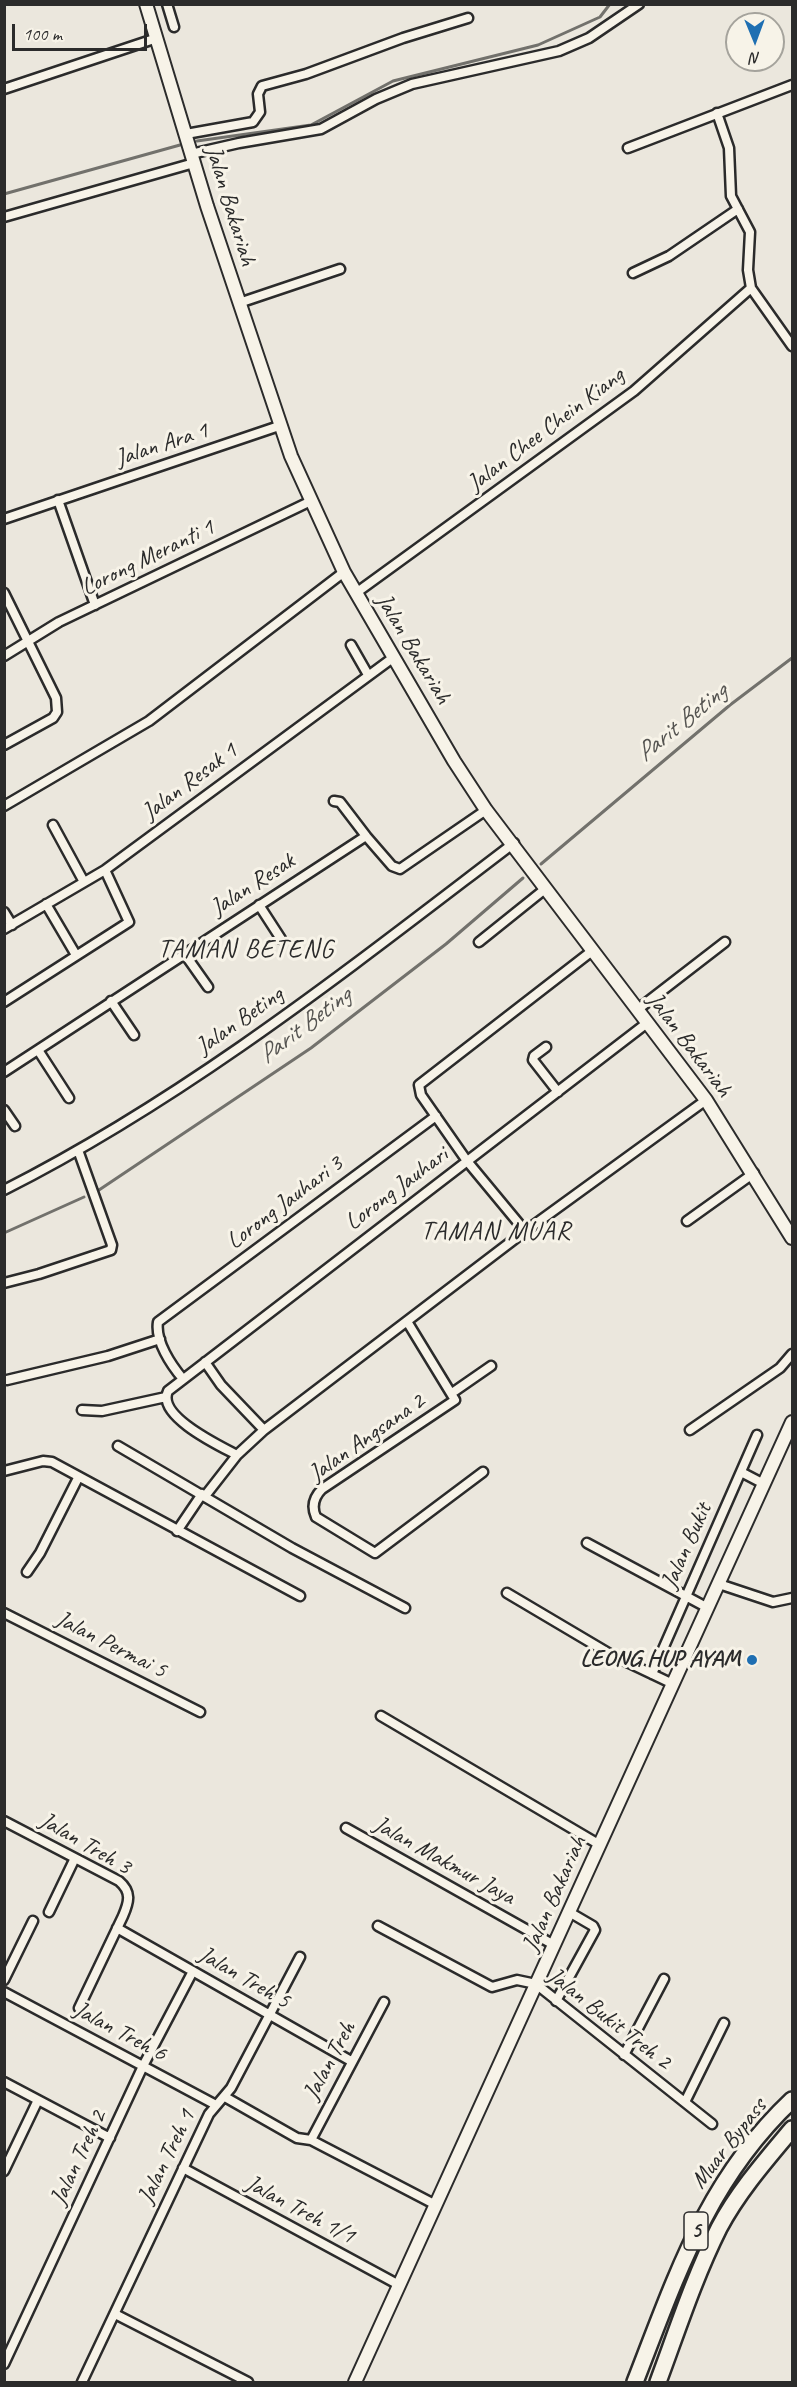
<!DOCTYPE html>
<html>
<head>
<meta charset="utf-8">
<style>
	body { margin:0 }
	#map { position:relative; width:797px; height:2387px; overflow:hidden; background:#ebe7dd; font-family:Caveat,sans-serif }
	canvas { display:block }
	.frame { position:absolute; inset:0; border:6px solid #2b2b2b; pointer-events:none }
	.north { position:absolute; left:725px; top:12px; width:60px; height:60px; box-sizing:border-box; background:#f7f3e8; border:2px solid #a5a39c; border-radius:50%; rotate:179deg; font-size:16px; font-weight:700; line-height:24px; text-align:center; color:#2b2b2b }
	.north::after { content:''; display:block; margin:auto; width:21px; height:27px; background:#1f6fb2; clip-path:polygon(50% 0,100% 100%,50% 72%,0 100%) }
	.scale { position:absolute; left:12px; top:24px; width:135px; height:27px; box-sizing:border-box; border:3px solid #2b2b2b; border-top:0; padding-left:8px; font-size:18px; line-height:21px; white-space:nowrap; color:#2b2b2b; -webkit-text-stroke:4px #f7f3e8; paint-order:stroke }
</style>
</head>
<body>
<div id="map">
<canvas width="797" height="2387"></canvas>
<div class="frame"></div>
<div class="north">N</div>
<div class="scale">100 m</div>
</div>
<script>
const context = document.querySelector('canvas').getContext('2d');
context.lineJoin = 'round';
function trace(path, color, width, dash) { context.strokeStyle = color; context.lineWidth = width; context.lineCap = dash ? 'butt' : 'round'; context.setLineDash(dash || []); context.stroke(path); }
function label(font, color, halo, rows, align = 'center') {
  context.font = font + ' Caveat,sans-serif'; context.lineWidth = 6; context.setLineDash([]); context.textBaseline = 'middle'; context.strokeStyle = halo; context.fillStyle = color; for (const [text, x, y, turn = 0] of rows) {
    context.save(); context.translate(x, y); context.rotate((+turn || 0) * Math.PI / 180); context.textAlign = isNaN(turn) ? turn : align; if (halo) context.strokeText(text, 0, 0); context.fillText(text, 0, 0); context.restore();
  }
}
trace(new Path2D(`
	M 197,141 L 311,125 L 393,81 L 538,45 L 600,17 L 610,4
	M 4,194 L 180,145
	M 541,864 L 730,705 L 792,658
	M 99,1190 L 311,1048 L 446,944 L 523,878
	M 4,1233 L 84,1197`), '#72716c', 3);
const street = new Path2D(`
	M 167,4 L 174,27
	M 4,89 L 157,38
	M 717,113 L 729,148 L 731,196 L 750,232 L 748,270 L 751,288 L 792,346
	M 186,134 L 253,122 L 260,112 L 258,94 L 262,86 L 306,74 L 403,38 L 468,18
	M 628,148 L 792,85
	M 191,154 L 239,143 L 321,129 L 376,99 L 412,84 L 559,51 L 589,38 L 639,4
	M 4,217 L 194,163
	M 633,273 L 669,256 L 738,209
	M 239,303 L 340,269
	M 58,500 L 95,605
	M 4,519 L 279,426
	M 4,593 L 56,698 L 57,712 L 53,718 L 4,745
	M 356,593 L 634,391 L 751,288
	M 351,645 L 367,673
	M 4,656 L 59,622 L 311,501
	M 334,801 L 340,802 L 366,836
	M 4,806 L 149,721 L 344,572
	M 53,825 L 84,882
	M 46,904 L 76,955
	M 259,905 L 281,939
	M 4,912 L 12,925
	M 4,929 L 105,870 L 394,657
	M 479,942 L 545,889
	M 184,953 L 208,987
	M 111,1001 L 134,1035
	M 4,1002 L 129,922 L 105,870
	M 637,1010 L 725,942
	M 546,1047 L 534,1056 L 533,1060 L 558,1092
	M 38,1050 L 69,1098
	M 4,1072 L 366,836 L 392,866 L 400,869 L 486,810
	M 4,1110 L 15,1126
	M 4,1190 C 188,1097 351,967 514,843
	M 687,1221 L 754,1173
	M 525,1231 L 467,1161 L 421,1095 L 419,1085 L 592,951
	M 4,1283 L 39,1274 L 111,1250 L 112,1245 L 78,1150
	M 408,1323 L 455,1400 L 322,1489 C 314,1497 311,1506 316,1517 L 375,1553 L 483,1472
	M 205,1362 L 221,1385 L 264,1430
	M 183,1379 C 171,1365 155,1341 158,1322 L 436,1116
	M 7,1380 L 108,1356 L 160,1339
	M 452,1393 L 491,1366
	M 82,1410 L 102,1411 L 166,1397
	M 690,1430 L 780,1368 L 792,1354
	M 118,1446 L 292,1548 L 405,1608
	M 237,1455 C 220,1446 156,1416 168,1391 L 647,1023
	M 4,1471 L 43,1461 L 52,1462 L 300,1596
	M 741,1472 L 764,1484
	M 205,1496 L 237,1455 L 264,1430 L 516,1238 L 706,1100
	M 177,1531 L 202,1494
	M 587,1543 L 708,1608
	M 27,1572 L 40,1553 L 78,1478
	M 719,1584 L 773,1602 L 792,1598
	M 507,1593 L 610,1654 L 673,1684
	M 4,1613 L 200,1712
	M 652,1674 L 757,1435
	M 381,1716 L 600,1845
	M 4,1821 L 119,1881 C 132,1892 129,1902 123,1916 L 79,2008
	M 346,1828 L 554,1945
	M 49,1912 L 75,1858
	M 378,1926 L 492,1987 L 517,1980 L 536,1984 L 712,2124
	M 117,1928 L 351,2061
	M 4,1980 L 33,1921
	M 4,1992 L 216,2105
	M 556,2001 L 595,1930 L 593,1926 L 569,1912
	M 624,2055 L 664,1979
	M 4,2082 L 110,2138
	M 225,2097 L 297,2138 L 311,2140 L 436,2205
	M 685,2102 L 724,2023
	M 311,2140 L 384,2002
	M 183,2168 L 399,2285
	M 4,2171 L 38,2100
	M 115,2314 L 248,2382
	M 4,2364 L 143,2066 L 193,1971
	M 82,2382 L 209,2114 L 231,2088 L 300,1957`);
const secondary = new Path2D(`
	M 146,4 L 207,206 L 291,456 L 344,572 L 454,761 L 486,810 L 706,1100 L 792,1238
	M 355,2382 L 792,1422`);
const highway = new Path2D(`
	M 635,2382 C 676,2277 707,2180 792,2100
	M 658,2382 C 677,2331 694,2278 719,2228 C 738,2192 766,2160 792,2129`);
trace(street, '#2b2b2b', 13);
trace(secondary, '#2b2b2b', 16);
trace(highway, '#2b2b2b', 20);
trace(street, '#f7f3e8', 8);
trace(secondary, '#f7f3e8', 12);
trace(highway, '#f7f3e8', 15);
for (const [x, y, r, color] of [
	[752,1660,6,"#1f6fb2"]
]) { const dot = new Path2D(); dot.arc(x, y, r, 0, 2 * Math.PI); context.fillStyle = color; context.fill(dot); trace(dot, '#f7f3e8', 2); }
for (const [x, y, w] of [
	[696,2231,24]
]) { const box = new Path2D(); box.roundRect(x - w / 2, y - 19, w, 38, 4.5); context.fillStyle = '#f7f3e8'; context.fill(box); trace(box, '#2b2b2b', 1.5); }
label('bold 22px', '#2b2b2b', null, [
	["5",696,2231]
]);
label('24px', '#2b2b2b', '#f7f3e8', [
	["Jalan Bakariah",230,206,73],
	["Jalan Chee Chein Kiang",546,430,-37],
	["Jalan Ara 1",162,445,-18],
	["Lorong Meranti 1",148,558,-26],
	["Jalan Bakariah",413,649,59],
	["Jalan Resak 1",190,782,-37],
	["Jalan Resak",253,885,-33],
	["Jalan Beting",240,1021,-35],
	["Jalan Bakariah",689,1045,53],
	["Lorong Jauhari",397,1189,-37],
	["Lorong Jauhari 3",285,1203,-37],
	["Jalan Angsana 2",367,1438,-35],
	["Jalan Bukit",687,1546,-66],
	["Jalan Permai 5",111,1645,27],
	["Jalan Treh 3",85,1844,30],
	["Jalan Makmur Jaya",444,1861,29],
	["Jalan Bakariah",555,1894,-66],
	["Jalan Treh 5",244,1978,30],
	["Jalan Bukit Treh 2",609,2019,38],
	["Jalan Treh 6",120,2032,28],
	["Jalan Treh",330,2061,-62],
	["Muar Bypass",729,2144,-52],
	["Jalan Treh 1",167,2157,-64],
	["Jalan Treh 2",79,2158,-65],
	["Jalan Treh 1/1",300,2210,28]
]);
label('bold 24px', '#2b2b2b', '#f7f3e8', [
	["LEONG HUP AYAM",740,1660]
], 'right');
label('italic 26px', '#555451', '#f7f3e8', [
	["Parit Beting",682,723,-39],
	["Parit Beting",305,1026,-37]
]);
context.letterSpacing = '1.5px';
label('26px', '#2b2b2b', '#f7f3e8', [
	["TAMAN BETENG",246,950],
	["TAMAN MUAR",496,1232]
]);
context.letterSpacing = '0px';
</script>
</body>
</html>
